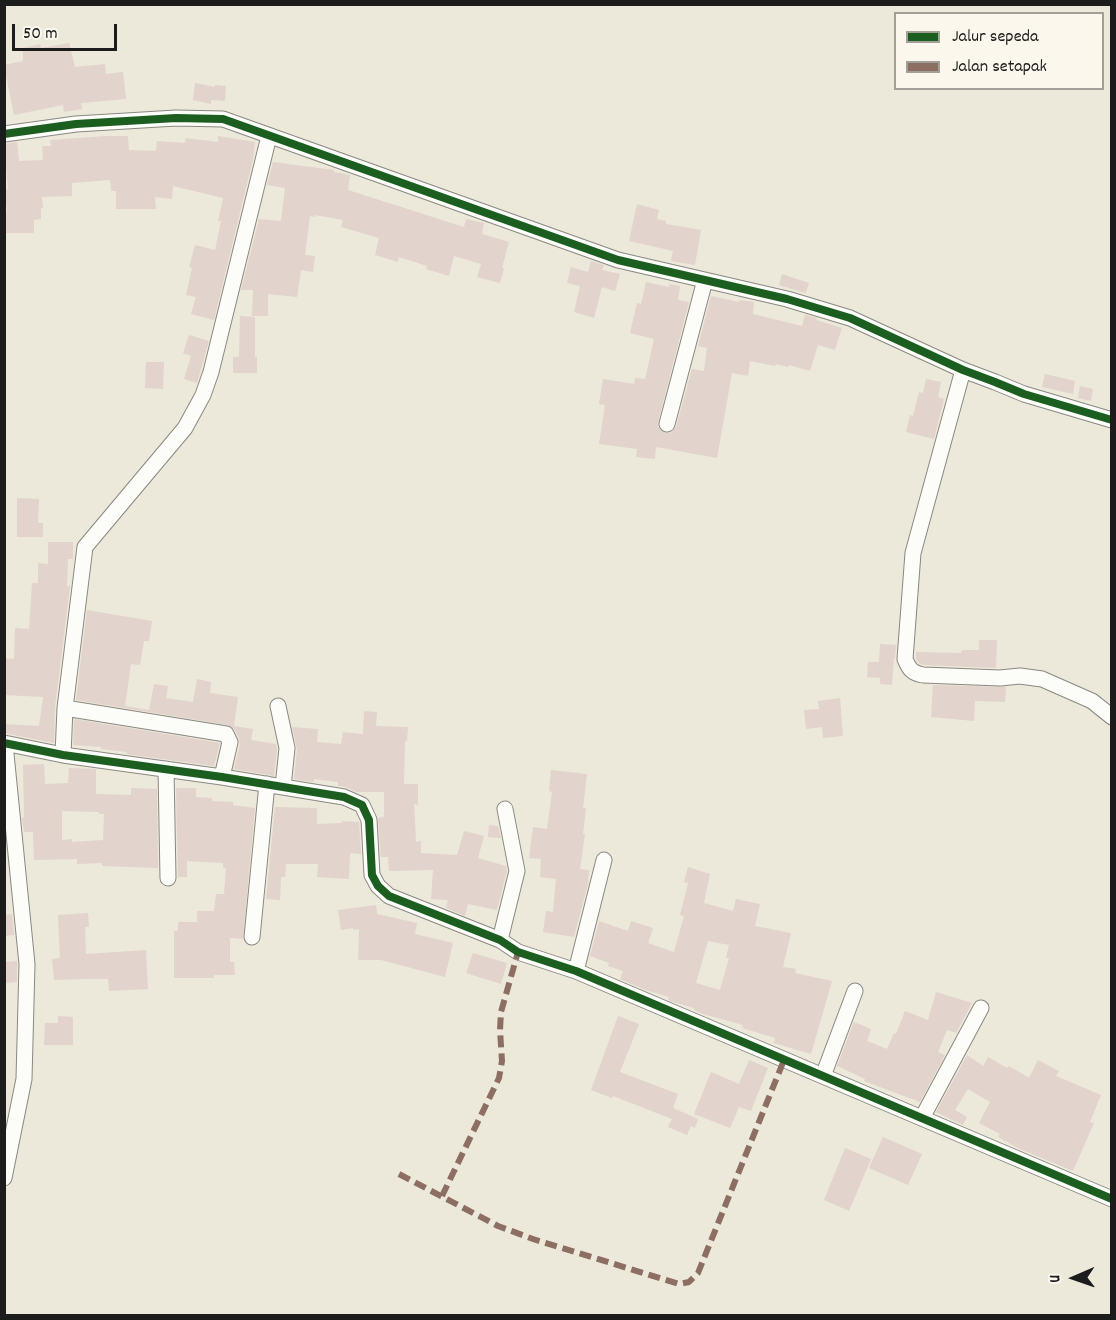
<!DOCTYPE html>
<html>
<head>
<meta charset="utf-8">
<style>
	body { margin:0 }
	#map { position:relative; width:1116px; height:1320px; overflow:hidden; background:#ece8da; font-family:Dekko,sans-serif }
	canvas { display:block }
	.frame { position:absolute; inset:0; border:6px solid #1c1c1c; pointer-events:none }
	.legend { position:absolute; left:894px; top:12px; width:210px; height:78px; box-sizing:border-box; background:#fbf7ec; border:2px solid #a29f99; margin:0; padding:8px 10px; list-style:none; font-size:18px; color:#1c1c1c }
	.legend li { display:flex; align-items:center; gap:12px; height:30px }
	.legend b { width:30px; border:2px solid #a29f99 }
	.north { position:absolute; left:1044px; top:1248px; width:60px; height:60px; -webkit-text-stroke:4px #fbf7ec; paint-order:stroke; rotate:268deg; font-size:16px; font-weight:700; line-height:24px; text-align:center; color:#1c1c1c }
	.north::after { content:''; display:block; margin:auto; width:21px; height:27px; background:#1c1c1c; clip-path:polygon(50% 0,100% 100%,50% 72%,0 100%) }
	.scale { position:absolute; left:12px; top:24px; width:105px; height:27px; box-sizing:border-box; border:3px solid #1c1c1c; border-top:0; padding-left:8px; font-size:18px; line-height:21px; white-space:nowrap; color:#1c1c1c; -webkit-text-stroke:4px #fbf7ec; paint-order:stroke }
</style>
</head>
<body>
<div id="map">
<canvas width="1116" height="1320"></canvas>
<div class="frame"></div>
<ul class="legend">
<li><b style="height:8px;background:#1b5e20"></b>Jalur sepeda</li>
<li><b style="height:8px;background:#8d6e63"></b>Jalan setapak</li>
</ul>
<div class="north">U</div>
<div class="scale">50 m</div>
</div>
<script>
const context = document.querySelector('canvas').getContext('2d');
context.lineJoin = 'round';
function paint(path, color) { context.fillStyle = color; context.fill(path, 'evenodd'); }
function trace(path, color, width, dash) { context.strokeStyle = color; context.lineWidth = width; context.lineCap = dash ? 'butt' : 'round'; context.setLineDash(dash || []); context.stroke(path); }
paint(new Path2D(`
	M 69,43 L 75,67 L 105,64 L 106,74 L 123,72 L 126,99 L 81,103 L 82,109 L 64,112 L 63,105 L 14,115 L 4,65 L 23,61 L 23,48 L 40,44 L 41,48 Z
	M 195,83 L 215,87 L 215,85 L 226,86 L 225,101 L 211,100 L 211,104 L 193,100 Z
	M 106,136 L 128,136 L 129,150 L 156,151 L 157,141 L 185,143 L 186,138 L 218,142 L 218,136 L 255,142 L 253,159 L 214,320 L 191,314 L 196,297 L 186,295 L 192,268 L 189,267 L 195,245 L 215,250 L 221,221 L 218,221 L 223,198 L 173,186 L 172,199 L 155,197 L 156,209 L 116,209 L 116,191 L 111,191 L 110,180 L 72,183 L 72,196 L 42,197 L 43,208 L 41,208 L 41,219 L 34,220 L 34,233 L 4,233 L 4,212 L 7,212 L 5,189 L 8,189 L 4,144 L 17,142 L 19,161 L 43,160 L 42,146 L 51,146 L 50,140 Z
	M 273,162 L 334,170 L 334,172 L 350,175 L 348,190 L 464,227 L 466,219 L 484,223 L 482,234 L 509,242 L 502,268 L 504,268 L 500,283 L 477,277 L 481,264 L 454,256 L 449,276 L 426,269 L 427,266 L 399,257 L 398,262 L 375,255 L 379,238 L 341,227 L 343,220 L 315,215 L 315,217 L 310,216 L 305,255 L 315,256 L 313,272 L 301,270 L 297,297 L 268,294 L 268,316 L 252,316 L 253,290 L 241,290 L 259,219 L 281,221 L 285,188 L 267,185 Z
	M 637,204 L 659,210 L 657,219 L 666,221 L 666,224 L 701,230 L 695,265 L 671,261 L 673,251 L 629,241 Z
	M 591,261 L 604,265 L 602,270 L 620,274 L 615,291 L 602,287 L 594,318 L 574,312 L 580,286 L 567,283 L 571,267 L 588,272 Z
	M 782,274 L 809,283 L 806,293 L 779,285 Z
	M 646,282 L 669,287 L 669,284 L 680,286 L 678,300 L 689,302 L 658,422 L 658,427 L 664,433 L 670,433 L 676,427 L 692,369 L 704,371 L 707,348 L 698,346 L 711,296 L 739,302 L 739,300 L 754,302 L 753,314 L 802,326 L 805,315 L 817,318 L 816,320 L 842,328 L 835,350 L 818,345 L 810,371 L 789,365 L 788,367 L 776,364 L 775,366 L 750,361 L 748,376 L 732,373 L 717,458 L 656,447 L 655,459 L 636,457 L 637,449 L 599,444 L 605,405 L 599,404 L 603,379 L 634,384 L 635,378 L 645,379 L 654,339 L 630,333 L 637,303 L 641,304 Z
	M 240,316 L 255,317 L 255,357 L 257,357 L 257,373 L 233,373 L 233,357 L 239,357 Z
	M 189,335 L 209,341 L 197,383 L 184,379 L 191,356 L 183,353 Z
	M 146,362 L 164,362 L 163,389 L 145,388 Z
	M 1045,374 L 1075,381 L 1073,394 L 1042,387 Z
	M 926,379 L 941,382 L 938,397 L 944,399 L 934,439 L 906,432 L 910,415 L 913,416 L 919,392 L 923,393 Z
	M 1080,386 L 1093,389 L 1091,401 L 1078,398 Z
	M 17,498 L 39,499 L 38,523 L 43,523 L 43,537 L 17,537 Z
	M 48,542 L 73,542 L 73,559 L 68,559 L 67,586 L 70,586 L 55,707 L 54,743 L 4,733 L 4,724 L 39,726 L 43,697 L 4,695 L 4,658 L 14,659 L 15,628 L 29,629 L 32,583 L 38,583 L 38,563 L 48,564 Z
	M 87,610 L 152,621 L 149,641 L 144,641 L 140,665 L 131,664 L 125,706 L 149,710 L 154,684 L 168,686 L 166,698 L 193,702 L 197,679 L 211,682 L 210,693 L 238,697 L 234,726 L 253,729 L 251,740 L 276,744 L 277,749 L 274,776 L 234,769 L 240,744 L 239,738 L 234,729 L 228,725 L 76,700 Z
	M 979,640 L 997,640 L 996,668 L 924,665 L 919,663 L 916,659 L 916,652 L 961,653 L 962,650 L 979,650 Z
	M 880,644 L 896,645 L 895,658 L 894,658 L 892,685 L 880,684 L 880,678 L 867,677 L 868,662 L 879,662 Z
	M 933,685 L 1006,687 L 1005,702 L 975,701 L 974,721 L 931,717 Z
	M 840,698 L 843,736 L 823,738 L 822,727 L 806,729 L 804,710 L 819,709 L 818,701 Z
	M 364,711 L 377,712 L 376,726 L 408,727 L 407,741 L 405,741 L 404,784 L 418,784 L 418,805 L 414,804 L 416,842 L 421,841 L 421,853 L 457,855 L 464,831 L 484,836 L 478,858 L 506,866 L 507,871 L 497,910 L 468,904 L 465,916 L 446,908 L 448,900 L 431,899 L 433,870 L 389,871 L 388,857 L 381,857 L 378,818 L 384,817 L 384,792 L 356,792 L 346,787 L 338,786 L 338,782 L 314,779 L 313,782 L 294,779 L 297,749 L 292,727 L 318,729 L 317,742 L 341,744 L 343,732 L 363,734 Z
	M 74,719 L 220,743 L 214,766 L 126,754 L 127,752 L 101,749 L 101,747 L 73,745 Z
	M 44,764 L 45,784 L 68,783 L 69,768 L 95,769 L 96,769 L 96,794 L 131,795 L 131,788 L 157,789 L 158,868 L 102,866 L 102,863 L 77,864 L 77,859 L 34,860 L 33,832 L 24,832 L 22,818 L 24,817 L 23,765 ZM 62,811 L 99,812 L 99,814 L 104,814 L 103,840 L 72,842 L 72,839 L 62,840 Z
	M 551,770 L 587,774 L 583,808 L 586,808 L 583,834 L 585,834 L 580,869 L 589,870 L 588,884 L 574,937 L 543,932 L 546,911 L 553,912 L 556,879 L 540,877 L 541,859 L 529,858 L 533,827 L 547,829 L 552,792 L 549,791 Z
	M 176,788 L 196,788 L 196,797 L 212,798 L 212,801 L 233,802 L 233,805 L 255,808 L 243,939 L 230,938 L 230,962 L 234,962 L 235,975 L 214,975 L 214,978 L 174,978 L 174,931 L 178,931 L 178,922 L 197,922 L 197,911 L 214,911 L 216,894 L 224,894 L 226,868 L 223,868 L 223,863 L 187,861 L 187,877 L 178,877 Z
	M 275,807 L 317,808 L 317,824 L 342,823 L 342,821 L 359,822 L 361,854 L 350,853 L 349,879 L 317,877 L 318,864 L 286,864 L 285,877 L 281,877 L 280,900 L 266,899 Z
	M 489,825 L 498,826 L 501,838 L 488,837 Z
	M 688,867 L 710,874 L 704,903 L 733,911 L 736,899 L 760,904 L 755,926 L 791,933 L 783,967 L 796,969 L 795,973 L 832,981 L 811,1054 L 774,1043 L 775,1038 L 742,1028 L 743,1025 L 703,1014 L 694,1010 L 694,1008 L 670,1001 L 668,1000 L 669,997 L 646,990 L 620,979 L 623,971 L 608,966 L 609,963 L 590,956 L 599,921 L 628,931 L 631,921 L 653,928 L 648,943 L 674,952 L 684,916 L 680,915 L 688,883 L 684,882 ZM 708,941 L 729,945 L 726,958 L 729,958 L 720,990 L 696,983 Z
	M 376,905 L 377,914 L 417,923 L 415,934 L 453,943 L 445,977 L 381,960 L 358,960 L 359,929 L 353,930 L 353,928 L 341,930 L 338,910 Z
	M 88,913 L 89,927 L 85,927 L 86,954 L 146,950 L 148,989 L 109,991 L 108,979 L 83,979 L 54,980 L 52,959 L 60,958 L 58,915 Z
	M 12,914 L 14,935 L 4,936 L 4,915 Z
	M 473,953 L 507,963 L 501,984 L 466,973 Z
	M 17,961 L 17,982 L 4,983 L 4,962 Z
	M 936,992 L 972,1003 L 956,1033 L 947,1030 L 938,1052 L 945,1055 L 920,1102 L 864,1081 L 865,1079 L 837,1066 L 854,1022 L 871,1029 L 867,1041 L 887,1049 L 894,1033 L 896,1034 L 905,1011 L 928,1020 Z
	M 58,1016 L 73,1017 L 73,1045 L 44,1045 L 45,1023 L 58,1023 Z
	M 618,1016 L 639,1024 L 620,1072 L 678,1094 L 673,1108 L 698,1119 L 695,1128 L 691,1126 L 687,1135 L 668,1127 L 672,1119 L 613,1096 L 612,1098 L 591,1090 Z
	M 967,1055 L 983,1066 L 988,1057 L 1007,1068 L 1009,1066 L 1029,1078 L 1038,1060 L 1059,1071 L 1056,1076 L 1101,1095 L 1090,1122 L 1094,1123 L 1073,1171 L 1020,1149 L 998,1137 L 1000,1134 L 979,1123 L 990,1102 L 968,1089 L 955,1110 L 967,1117 L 963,1125 L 936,1112 Z
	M 749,1060 L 768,1068 L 751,1111 L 739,1107 L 730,1128 L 694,1114 L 711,1072 L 739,1084 Z
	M 883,1137 L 922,1154 L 908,1185 L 869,1168 Z
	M 845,1148 L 871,1159 L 849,1211 L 824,1200 Z`), '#e2d3cc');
const minor = new Path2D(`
	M 4,134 L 76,124 L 176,118 L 223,119 L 618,260 L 787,299 L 850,318 L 963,370 L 995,382 L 1024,394 L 1112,420
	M 963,370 L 913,553 L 905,659 C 909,669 912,673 923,675 L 1000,678 L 1020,676 L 1042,679 L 1092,701 L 1112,717
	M 667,424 L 705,280
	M 278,706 L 287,748 L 283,787
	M 65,708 L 226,734 L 230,742 L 222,777
	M 4,743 L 63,755 L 222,777 L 344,797 L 362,805 L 369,820 L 372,875 L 378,886 L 389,896 L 500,940 L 518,952 L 576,971 L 1112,1199
	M 63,755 L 65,708 L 85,547 L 185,428 L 203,395 L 211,372 L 269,136
	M 166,769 L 168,878
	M 252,937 L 267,784
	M 500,940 L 517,871 L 505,809
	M 576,971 L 604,860
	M 823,1076 L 855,991
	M 922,1118 L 981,1008
	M 4,1178 L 24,1079 L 27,964 L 5,744`);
trace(minor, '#8a8881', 17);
trace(minor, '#fcfcf9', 15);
trace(new Path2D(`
	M 399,1174 L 498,1226 L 533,1239 L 679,1284 L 689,1282 L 698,1273 L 784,1060
	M 442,1196 L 499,1078 L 502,1061 L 500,1030 L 501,1012 L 518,952`), '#8d6e63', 6, [12, 6]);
trace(new Path2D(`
	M 4,134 L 76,124 L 176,118 L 223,119 L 618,260 L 787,299 L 850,318 L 963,370 L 995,382 L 1024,394 L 1112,420
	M 4,743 L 63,755 L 222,777 L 344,797 L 362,805 L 369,820 L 372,875 L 378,886 L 389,896 L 500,940 L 518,952 L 576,971 L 1112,1199`), '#1b5e20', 8);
</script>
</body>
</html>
